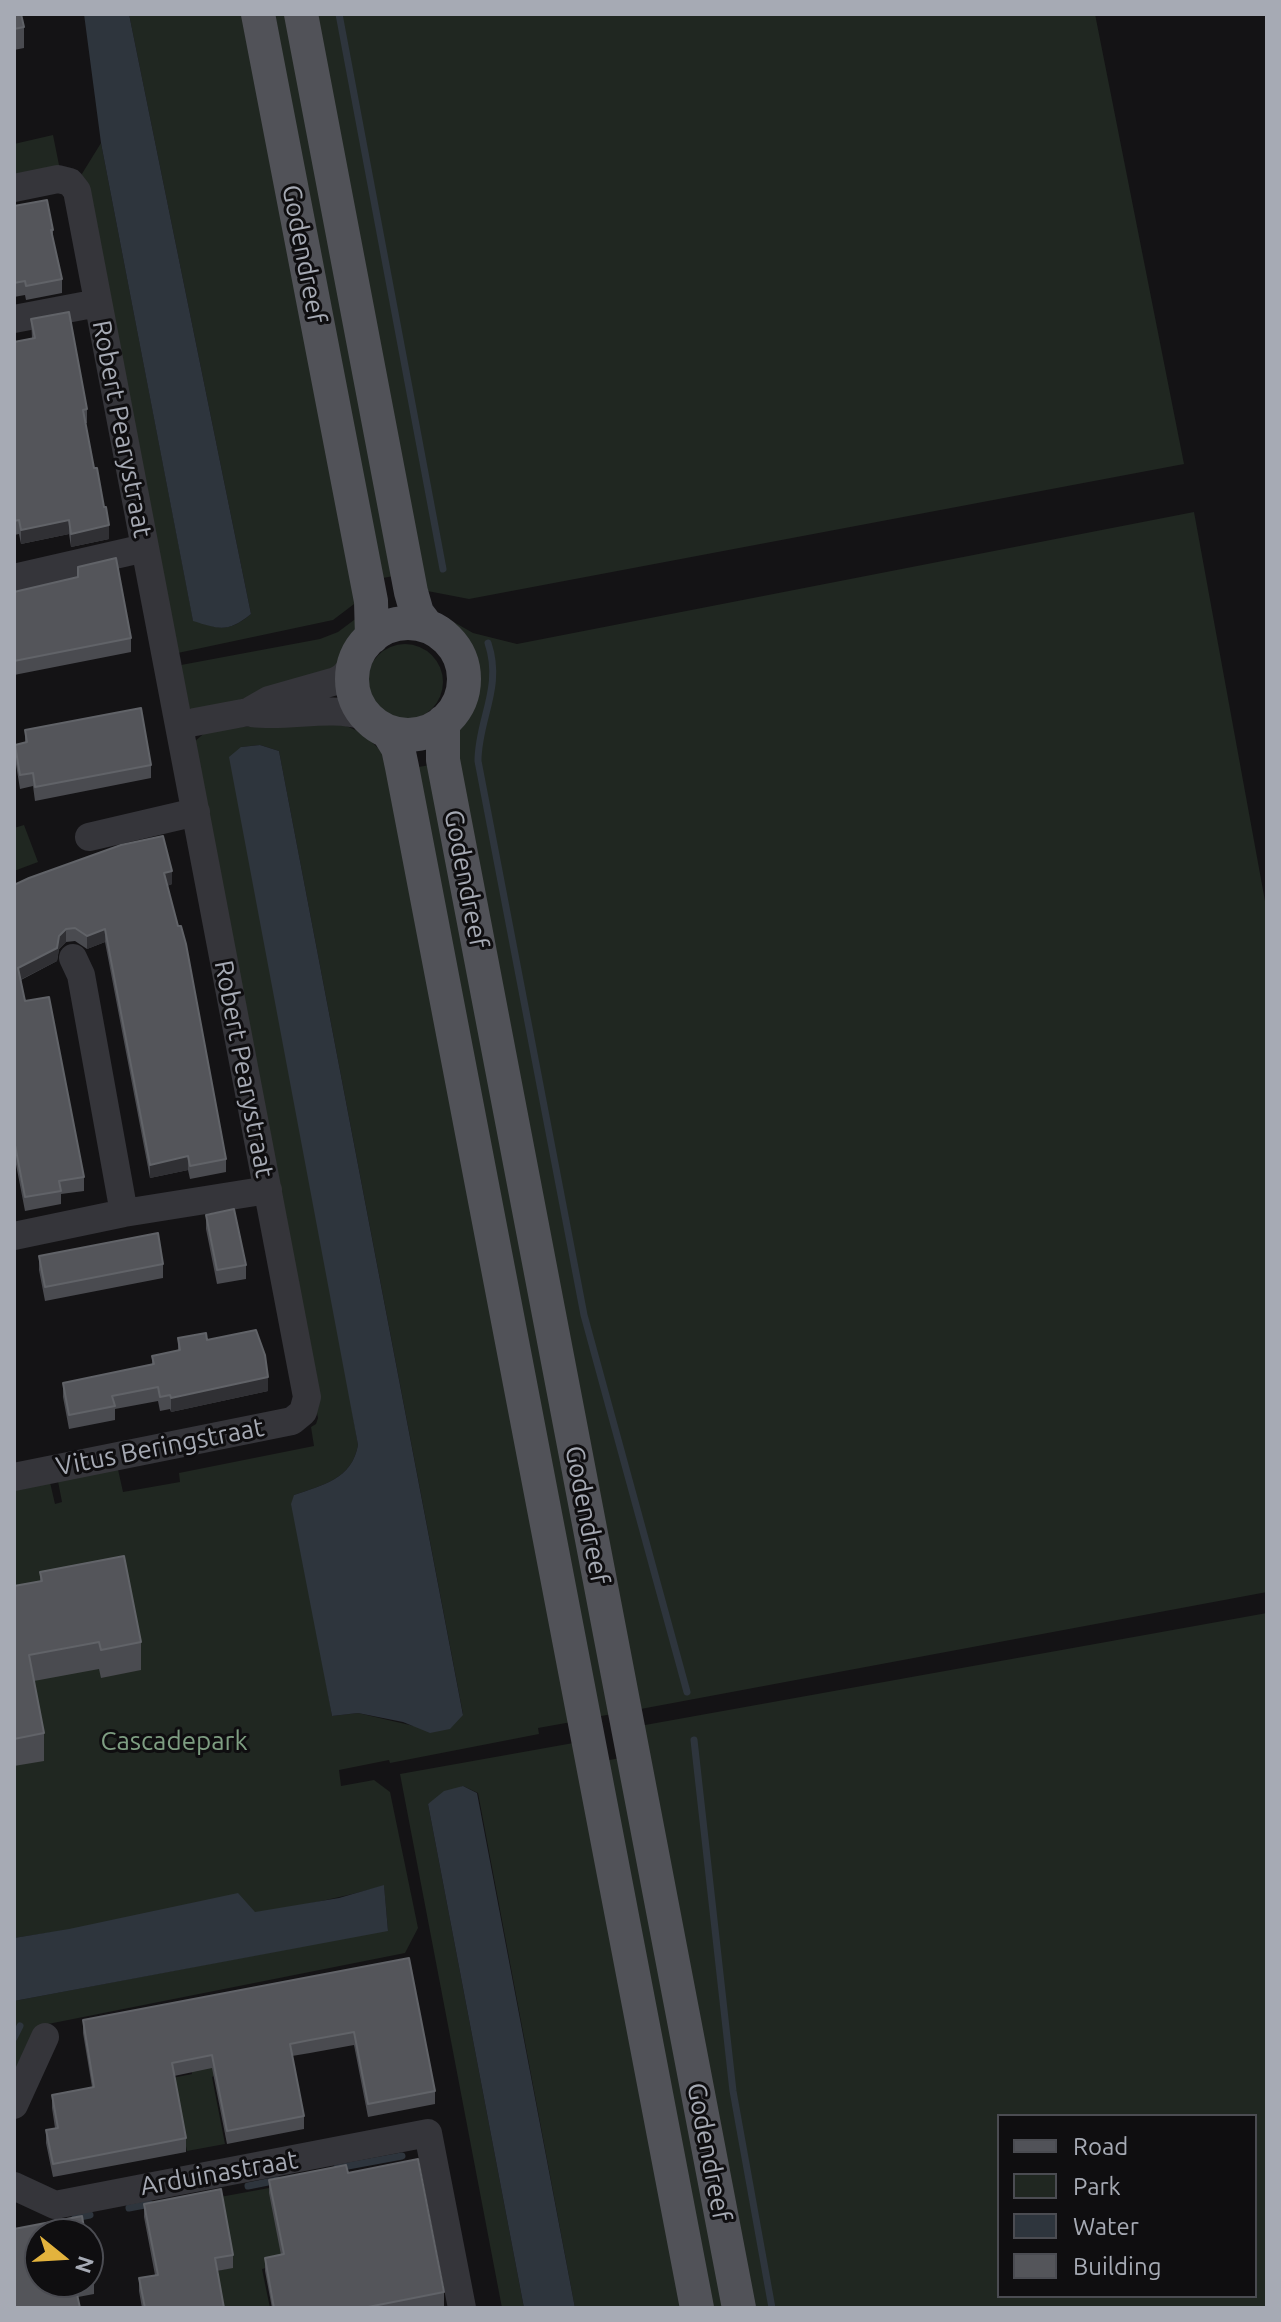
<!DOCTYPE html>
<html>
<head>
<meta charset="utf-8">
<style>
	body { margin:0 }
	#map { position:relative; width:1281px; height:2322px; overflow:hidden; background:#141315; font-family:Ubuntu,sans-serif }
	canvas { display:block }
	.frame { position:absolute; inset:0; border:16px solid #a6aab4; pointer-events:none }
	.legend { position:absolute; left:997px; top:2114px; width:260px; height:184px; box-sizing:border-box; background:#0f0e10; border:2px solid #4b4c52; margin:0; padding:10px 14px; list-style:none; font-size:24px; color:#a6aab4 }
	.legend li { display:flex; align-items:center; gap:16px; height:40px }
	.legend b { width:40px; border:2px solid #4b4c52 }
	.north { position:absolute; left:24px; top:2218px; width:80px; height:80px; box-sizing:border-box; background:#0f0e10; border:2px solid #4b4c52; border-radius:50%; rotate:108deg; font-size:22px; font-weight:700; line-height:32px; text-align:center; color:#a6aab4 }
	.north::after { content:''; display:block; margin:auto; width:28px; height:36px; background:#e3b33d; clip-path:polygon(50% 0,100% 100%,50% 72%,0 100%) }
</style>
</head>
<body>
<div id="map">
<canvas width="1281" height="2322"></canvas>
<div class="frame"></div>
<ul class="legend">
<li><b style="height:10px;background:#515258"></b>Road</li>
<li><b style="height:22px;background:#202721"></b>Park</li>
<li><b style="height:22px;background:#2e353d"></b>Water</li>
<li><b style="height:22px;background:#54555a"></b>Building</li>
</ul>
<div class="north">N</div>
</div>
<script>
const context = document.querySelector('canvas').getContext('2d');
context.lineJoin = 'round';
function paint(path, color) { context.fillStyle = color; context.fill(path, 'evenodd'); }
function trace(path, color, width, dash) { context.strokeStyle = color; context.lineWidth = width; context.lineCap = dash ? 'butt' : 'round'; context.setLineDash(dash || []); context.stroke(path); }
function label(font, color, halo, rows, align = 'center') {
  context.font = font + ' Ubuntu,sans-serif'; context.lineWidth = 6; context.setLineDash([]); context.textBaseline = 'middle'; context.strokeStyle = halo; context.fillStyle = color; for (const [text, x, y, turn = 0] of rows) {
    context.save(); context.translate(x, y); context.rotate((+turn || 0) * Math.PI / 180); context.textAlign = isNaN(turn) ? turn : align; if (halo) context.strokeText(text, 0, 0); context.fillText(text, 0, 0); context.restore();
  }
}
paint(new Path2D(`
	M 129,14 L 250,14 L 362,598 L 333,620 L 173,654 L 80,177 L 101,143 L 193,620 C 220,629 228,633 251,614 Z
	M 263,14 L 292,14 L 399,575 L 372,580 Z
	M 305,14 L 1095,14 L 1184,464 L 469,599 L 417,589 Z
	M 53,135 L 60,170 L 14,179 L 14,144 Z
	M 1194,512 L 1267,912 L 1267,1592 L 630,1711 L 449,758 C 452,748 453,737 457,728 C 467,703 482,678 467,651 C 458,634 440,626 431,609 L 473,633 L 517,644 Z
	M 358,617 L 359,637 L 338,669 L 201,712 L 188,708 L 181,665 L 320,639 L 338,632 Z
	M367 682a38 38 0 1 1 76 0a38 38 0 1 1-76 0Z
	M 320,720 C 354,724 369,736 390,762 L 577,1721 L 538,1728 L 539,1734 L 390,1763 L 389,1760 L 339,1770 L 341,1786 L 374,1780 L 390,1792 L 418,1928 L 405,1953 L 43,2025 L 14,2089 L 14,2001 L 388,1930 L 384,1886 C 341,1897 296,1908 252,1913 C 172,1922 93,1925 14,1938 L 14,1485 L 49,1478 L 55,1504 L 62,1502 L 57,1476 L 117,1465 L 123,1492 L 180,1482 L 179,1473 L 314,1446 L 311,1427 L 316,1424 L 318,1418 L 194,742 L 208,730 ZM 260,745 L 279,751 L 463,1714 L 414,1726 L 358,1713 L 332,1716 L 294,1495 C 323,1485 352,1479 358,1445 L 241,747 Z
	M 435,764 L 618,1713 L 590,1718 L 408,769 Z
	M 24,825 L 38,862 L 14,871 L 14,828 Z
	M 1267,1613 L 1267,2308 L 748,2308 L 634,1727 ZM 999,2116 L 1255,2116 L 1255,2296 L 999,2296 Z
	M 579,1742 L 688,2308 L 575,2308 L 478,1793 L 463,1786 L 428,1804 L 524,2308 L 502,2308 L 400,1774 Z
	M 626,1757 L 732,2308 L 703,2308 L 598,1762 Z
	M 202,2011 L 216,2075 L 212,2077 L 225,2144 L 187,2151 L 172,2078 L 192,2074 L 181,2014 Z
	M 269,2188 L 284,2264 L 262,2269 L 270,2308 L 222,2308 L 214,2272 L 233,2267 L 220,2197 Z`), '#202721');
paint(new Path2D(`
	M 84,14 L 129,14 L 251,614 C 228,633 219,629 193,621 L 101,143 Z
	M 260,745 L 279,751 L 463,1715 L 450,1729 L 430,1733 L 403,1722 L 358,1713 L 332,1716 L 291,1504 L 294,1495 C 323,1485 352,1479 358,1445 L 229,757 L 241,747 Z
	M 463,1786 L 477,1793 L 575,2308 L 524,2308 L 428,1804 L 444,1791 Z
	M 384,1885 L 388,1931 L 14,2001 L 14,1938 L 69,1929 L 238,1893 L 255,1912 L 339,1898 Z`), '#2e353d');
trace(new Path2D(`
	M 339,14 L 443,569
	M 488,643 C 503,688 478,719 478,761 L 584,1315 L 687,1692
	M 694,1740 L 733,2091 L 772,2308
	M 14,2038 L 20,2026
	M 337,2168 L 402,2156
	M 248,2186 L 278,2180
	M 129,2208 L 150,2204
	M 75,2218 L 90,2215`), '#2e353d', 7);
trace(new Path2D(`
	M 14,188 L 58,179 L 70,182 L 77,191 L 307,1397 L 303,1412 L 292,1421 L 14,1477
	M 14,319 L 98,303
	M 14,578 L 145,548
	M 252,713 C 290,718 328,705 365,716
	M 179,725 L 248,712 L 269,700 L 336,681 L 343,677 L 354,664
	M 89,837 L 196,812
	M 73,958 L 81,975 L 124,1213
	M 14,1236 L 124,1213 L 268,1190
	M 14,2105 L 45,2037
	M 14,2186 L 55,2205 L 428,2133 L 462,2308`), '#35353a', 28);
trace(new Path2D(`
	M 258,14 L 371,601 L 372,637
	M 301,14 L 411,592 L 417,613 L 427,626
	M352 679a56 56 0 1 1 112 0a56 56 0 1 1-112 0Z
	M 443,722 L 443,760 L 739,2308
	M 388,732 L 398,748 L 402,767 L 697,2308`), '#515258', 34);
paint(new Path2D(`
	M 14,14 L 24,27 L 24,48 L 14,50 Z
	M 14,206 L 53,230 L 53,239 L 62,279 L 62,293 L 26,300 L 25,295 L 14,297 Z
	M 31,319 L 87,409 L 87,423 L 85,423 L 94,468 L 109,539 L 71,547 L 69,534 L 21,544 L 19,534 L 14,535 L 14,342 L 32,338 Z
	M 14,592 L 131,638 L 131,652 L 14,675 Z
	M 25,730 L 151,765 L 151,778 L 35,801 L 33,786 L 20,789 L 15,758 L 15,745 L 25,743 Z
	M 172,884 L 167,886 L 226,1159 L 226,1172 L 190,1179 L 188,1170 L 150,1178 L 105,942 L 87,949 L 75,941 L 66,942 L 59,949 L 57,961 L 21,980 L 25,1001 L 84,1177 L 84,1191 L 61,1194 L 61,1204 L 25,1211 L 14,1154 L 14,885 Z
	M 206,1215 L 246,1265 L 246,1279 L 217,1284 L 206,1229 Z
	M 39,1256 L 163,1264 L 163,1278 L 45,1301 L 39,1270 Z
	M 178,1338 L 207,1340 L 268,1391 L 171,1412 L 170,1409 L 160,1411 L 158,1401 L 115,1409 L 115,1420 L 69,1429 L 63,1397 L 63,1383 L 152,1365 L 152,1356 L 178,1351 Z
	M 40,1572 L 141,1642 L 141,1670 L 101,1678 L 99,1669 L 34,1681 L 44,1733 L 44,1761 L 14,1766 L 14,1586 L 40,1581 Z
	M 409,1958 L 435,2091 L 435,2104 L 368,2117 L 354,2045 L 310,2053 L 292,2056 L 304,2116 L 304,2129 L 227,2144 L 212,2068 L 174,2076 L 186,2138 L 186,2152 L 53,2177 L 46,2143 L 46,2130 L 55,2128 L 52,2108 L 52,2095 L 92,2087 L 83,2033 L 83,2020 Z
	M 348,2173 L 444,2292 L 444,2306 L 432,2308 L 272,2308 L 265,2271 L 265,2258 L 281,2255 L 269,2193 L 269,2180 Z
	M 144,2204 L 233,2255 L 233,2268 L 217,2271 L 224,2308 L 142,2308 L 139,2291 L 139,2278 L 155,2275 L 144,2217 Z
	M 14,2229 L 94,2281 L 94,2294 L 78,2297 Z`), '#4a4b50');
paint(new Path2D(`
	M 69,520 L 69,534 L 21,544 L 21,530 Z
	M 109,525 L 109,539 L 71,547 L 71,534 Z
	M 172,871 L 172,884 L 164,887 L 164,873 Z
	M 66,929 L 66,942 L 59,949 L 57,961 L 18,981 L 18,968 Z
	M 105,929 L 105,942 L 87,949 L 87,936 Z
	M 188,1156 L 188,1170 L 150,1178 L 150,1165 Z
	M 268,1377 L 268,1391 L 171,1412 L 171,1398 Z`), '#303034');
const building = new Path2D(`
	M 14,14 L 21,14 L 24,27 L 14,29 Z
	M 47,200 L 53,230 L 51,230 L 62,279 L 26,286 L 25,281 L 14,283 L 14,206 Z
	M 69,312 L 87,409 L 83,410 L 94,468 L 97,468 L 104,507 L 106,507 L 109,525 L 71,534 L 69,520 L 21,530 L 19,520 L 14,521 L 14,342 L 35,338 L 31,319 Z
	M 116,558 L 131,638 L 14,661 L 14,592 L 78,577 L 78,567 Z
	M 141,708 L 151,765 L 35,787 L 33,773 L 20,775 L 15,745 L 27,742 L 25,730 Z
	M 163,836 L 172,871 L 164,873 L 178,926 L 181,926 L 186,944 L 226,1159 L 190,1166 L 188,1156 L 150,1165 L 105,929 L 87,936 L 75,928 L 66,929 L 59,936 L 57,948 L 18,968 L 25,1001 L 49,997 L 84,1177 L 59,1181 L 61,1191 L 25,1197 L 14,1140 L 14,885 L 29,878 L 121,845 Z
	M 234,1209 L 246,1265 L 217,1270 L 206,1215 Z
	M 158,1233 L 163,1264 L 45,1287 L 39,1256 Z
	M 256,1330 L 265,1355 L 268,1377 L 171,1398 L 170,1395 L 160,1397 L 158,1387 L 112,1396 L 115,1406 L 69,1415 L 63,1383 L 154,1364 L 152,1356 L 180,1350 L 178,1338 L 206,1333 L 207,1340 Z
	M 124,1556 L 141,1642 L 101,1650 L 99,1642 L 29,1655 L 44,1733 L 14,1739 L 14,1586 L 42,1581 L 40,1572 Z
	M 409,1958 L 435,2091 L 368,2104 L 354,2032 L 310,2040 L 290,2044 L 304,2116 L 227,2131 L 212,2055 L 172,2063 L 186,2138 L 53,2164 L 46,2130 L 58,2128 L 52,2095 L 94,2087 L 83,2020 Z
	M 418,2159 L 444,2292 L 363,2308 L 274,2308 L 265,2258 L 284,2254 L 269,2180 L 346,2165 L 348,2173 Z
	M 221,2189 L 233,2255 L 215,2258 L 224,2308 L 145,2308 L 139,2278 L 158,2275 L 144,2204 Z
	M 82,2216 L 85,2234 L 40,2234 L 40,2282 L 88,2282 L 88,2248 L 94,2281 L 75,2285 L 80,2308 L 14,2308 L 14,2229 Z`);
paint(building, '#54555a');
trace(building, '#616368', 2);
label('26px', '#a6aab4', '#0f0e10', [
	["Godendreef",304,254,79],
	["Robert Pearystraat",122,429,79],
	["Godendreef",466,879,79],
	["Robert Pearystraat",244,1069,79],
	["Vitus Beringstraat",160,1447,-11],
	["Godendreef",587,1515,79],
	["Godendreef",709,2152,79],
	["Arduinastraat",219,2173,-10]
]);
label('26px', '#7e9e82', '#0f0e10', [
	["Cascadepark",174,1741]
]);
</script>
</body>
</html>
